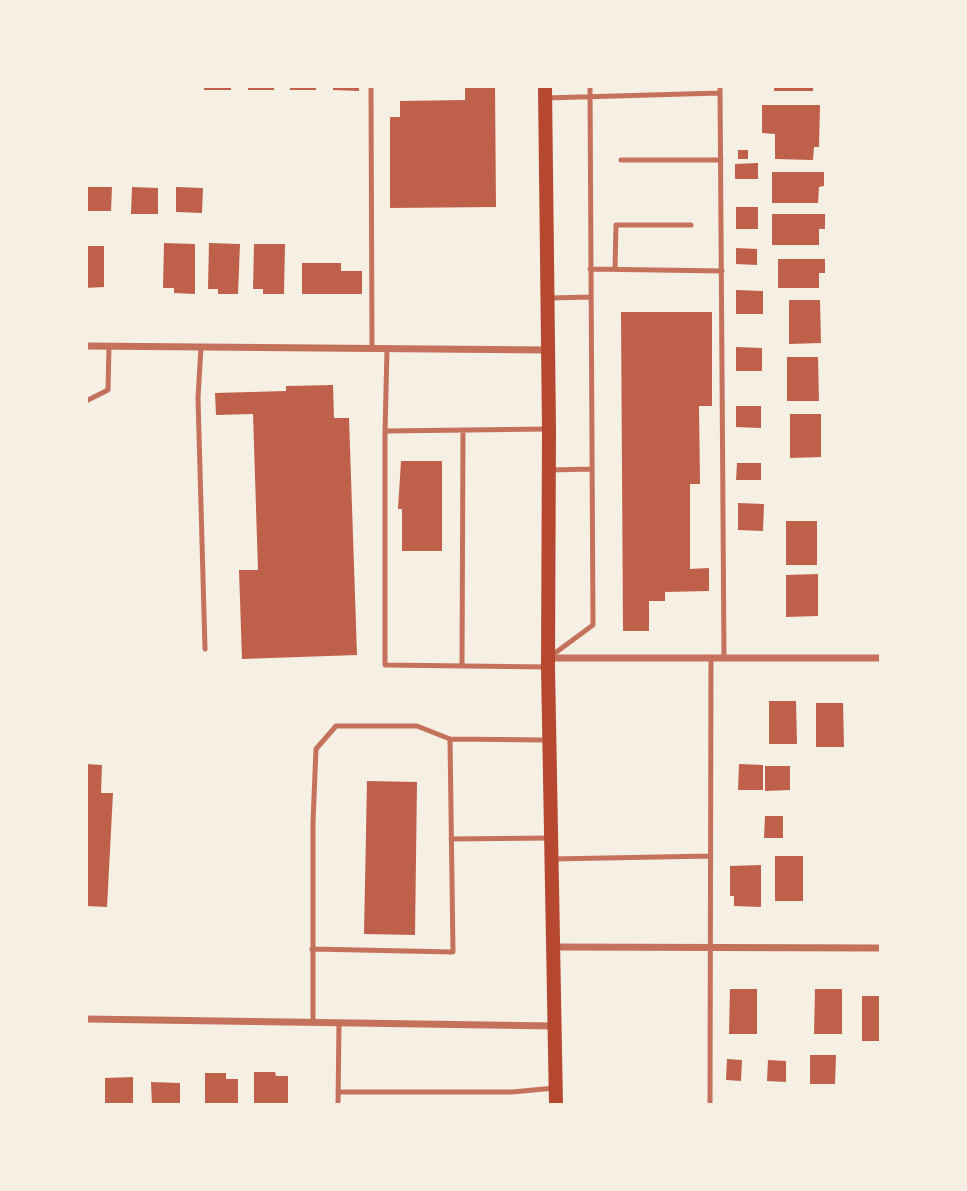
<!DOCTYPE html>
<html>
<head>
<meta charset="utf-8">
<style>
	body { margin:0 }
	#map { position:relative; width:967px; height:1191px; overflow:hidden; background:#f6efe4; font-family:"Asap Condensed",sans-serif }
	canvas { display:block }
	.frame { position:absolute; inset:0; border:88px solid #f6efe4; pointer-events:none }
</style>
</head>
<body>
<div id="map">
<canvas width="967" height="1191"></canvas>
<div class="frame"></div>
</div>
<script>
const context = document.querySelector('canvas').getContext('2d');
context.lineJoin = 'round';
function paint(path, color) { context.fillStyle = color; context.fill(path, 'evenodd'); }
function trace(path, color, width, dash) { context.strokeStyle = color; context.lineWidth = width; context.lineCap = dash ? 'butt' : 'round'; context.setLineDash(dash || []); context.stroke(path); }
paint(new Path2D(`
	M 204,86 L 231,86 L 231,90 L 204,90 Z
	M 248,86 L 274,86 L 274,90 L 248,90 Z
	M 290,86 L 316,86 L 316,90 L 290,90 Z
	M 333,86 L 359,86 L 359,91 L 333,90 Z
	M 465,86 L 495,86 L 496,207 L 390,208 L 390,117 L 400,117 L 400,101 L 465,100 Z
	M 774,86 L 813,86 L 813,91 L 774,91 Z
	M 762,105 L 820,105 L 819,147 L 814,147 L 813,160 L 775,159 L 775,134 L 762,133 Z
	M 738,150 L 748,150 L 748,159 L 738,159 Z
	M 758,163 L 758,179 L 735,179 L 735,164 Z
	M 772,172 L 824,172 L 824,186 L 819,187 L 818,203 L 772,203 Z
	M 86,187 L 112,187 L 111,211 L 86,211 Z
	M 132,187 L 158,188 L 158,214 L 131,214 Z
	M 176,187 L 203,188 L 202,213 L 176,212 Z
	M 736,207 L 758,207 L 758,229 L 736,229 Z
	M 772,214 L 825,214 L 825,229 L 819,229 L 819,245 L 772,245 Z
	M 164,243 L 195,244 L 195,294 L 174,293 L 174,288 L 163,288 Z
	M 209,243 L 240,244 L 238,294 L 218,294 L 218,289 L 208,289 Z
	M 254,244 L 285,244 L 284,294 L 263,294 L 263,289 L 253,289 Z
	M 86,246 L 104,246 L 104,287 L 86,288 Z
	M 736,248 L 757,249 L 757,265 L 736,264 Z
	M 778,259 L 825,259 L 825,273 L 819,273 L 819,288 L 778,288 Z
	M 302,263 L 341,263 L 341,271 L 362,271 L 362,294 L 302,294 Z
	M 736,290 L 763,291 L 763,314 L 736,314 Z
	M 789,300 L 820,300 L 821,343 L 789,344 Z
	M 621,312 L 712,312 L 712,406 L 699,406 L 700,484 L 690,484 L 690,569 L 709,568 L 709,591 L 665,592 L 665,601 L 649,601 L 649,631 L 623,631 Z
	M 736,347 L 762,348 L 762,371 L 736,371 Z
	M 787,357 L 818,357 L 819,401 L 787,401 Z
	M 333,385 L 334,418 L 349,418 L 357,655 L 242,659 L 239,570 L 258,570 L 253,414 L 216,415 L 215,393 L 286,391 L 286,386 Z
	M 736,406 L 761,406 L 761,428 L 736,427 Z
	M 790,414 L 821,414 L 821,457 L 790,458 Z
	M 401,461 L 442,461 L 442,551 L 402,551 L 402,509 L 398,509 Z
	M 737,463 L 761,463 L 761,480 L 736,480 Z
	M 738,503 L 764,504 L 763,531 L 738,530 Z
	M 786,521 L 817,521 L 817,565 L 786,565 Z
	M 818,574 L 818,616 L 786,617 L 786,575 Z
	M 769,701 L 796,701 L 797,744 L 769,744 Z
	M 816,703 L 843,703 L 844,747 L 816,747 Z
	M 86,764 L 102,765 L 101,793 L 113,793 L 107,907 L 86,906 Z
	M 739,764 L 763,765 L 763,790 L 738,790 Z
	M 765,766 L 790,766 L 790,790 L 765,791 Z
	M 367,781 L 417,782 L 415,935 L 364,934 Z
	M 765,816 L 783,816 L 783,838 L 764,838 Z
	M 775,856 L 803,856 L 803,901 L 775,901 Z
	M 761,865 L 761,907 L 734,906 L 734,896 L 730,896 L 730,866 Z
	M 730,989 L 757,989 L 757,1034 L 729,1034 Z
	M 815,989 L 842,989 L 842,1034 L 814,1034 Z
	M 862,996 L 881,996 L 881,1041 L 862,1041 Z
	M 810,1055 L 836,1055 L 835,1084 L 810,1084 Z
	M 727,1059 L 742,1060 L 741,1081 L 726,1080 Z
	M 768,1060 L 786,1061 L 786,1082 L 767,1081 Z
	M 254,1072 L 275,1072 L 276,1076 L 288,1076 L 288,1105 L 254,1105 Z
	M 205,1073 L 226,1073 L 226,1079 L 238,1079 L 238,1105 L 205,1105 Z
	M 133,1077 L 133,1105 L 105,1105 L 105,1078 Z
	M 151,1082 L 180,1083 L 180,1105 L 152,1105 Z`), '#bf614a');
trace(new Path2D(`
	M 371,86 L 372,349
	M 720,86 L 724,657
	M 545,98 L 720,93
	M 621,160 L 721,160
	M 590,269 L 722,271
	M 615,269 L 616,225 L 691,225
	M 549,298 L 591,297
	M 201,347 L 198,398 L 205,649
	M 86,401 L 108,390 L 109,346
	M 385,431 L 387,350
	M 550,470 L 592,469
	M 551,656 L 593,625 L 590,86
	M 462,666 L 463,430
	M 548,667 L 385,665 L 385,431 L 549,429
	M 451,839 L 550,838
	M 552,859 L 710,856
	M 312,949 L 453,952 L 450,739
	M 313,1022 L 313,822 L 316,749 L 336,726 L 417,726 L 450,739 L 546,740
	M 338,1092 L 512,1092 L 555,1088
	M 338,1105 L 339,1023
	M 710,1105 L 711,657`), '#c5725c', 5);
trace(new Path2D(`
	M 86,346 L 548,350
	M 548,658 L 881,658
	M 553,947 L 881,948
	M 86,1019 L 554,1026`), '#c5725c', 7);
trace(new Path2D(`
	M 545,86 L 549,429 L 548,667 L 556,1105`), '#b5482f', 14);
</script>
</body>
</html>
